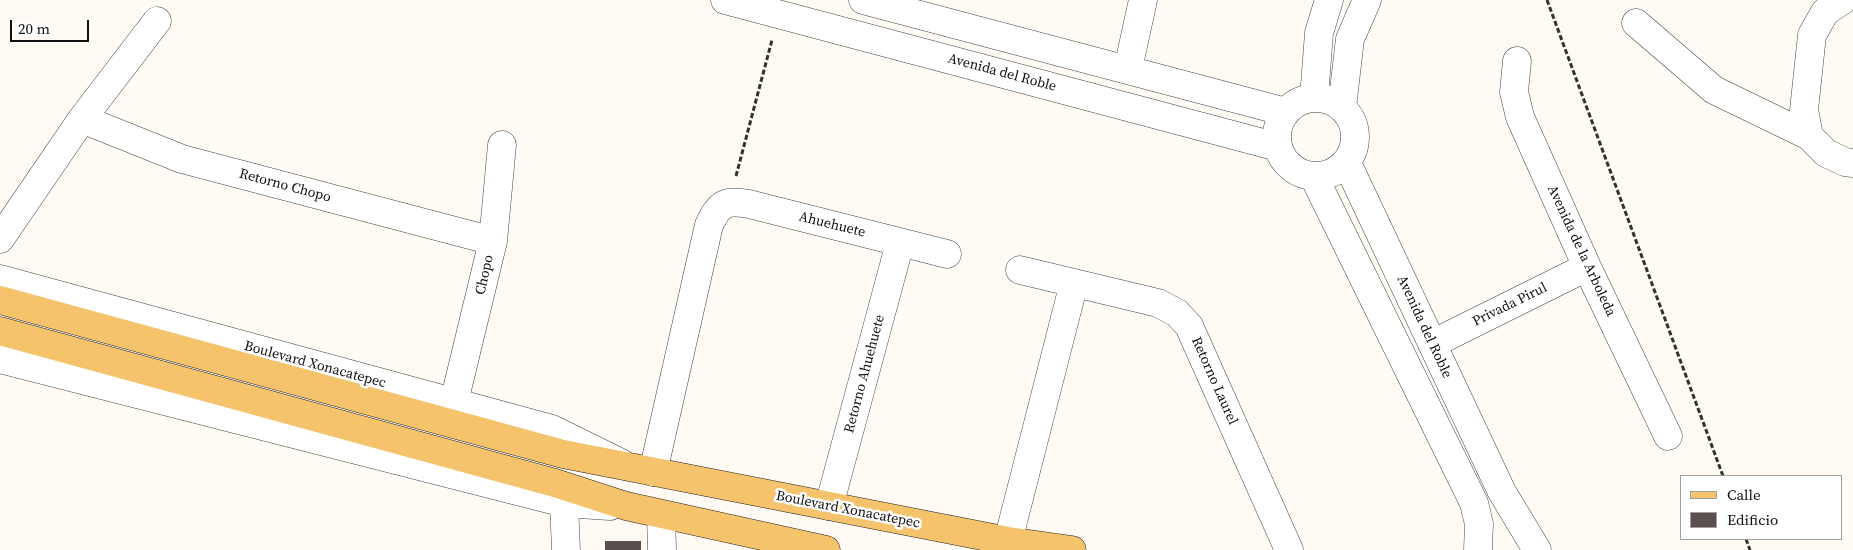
<!DOCTYPE html>
<html>
<head>
<meta charset="utf-8">
<style>
	body { margin:0 }
	#map { position:relative; width:1853px; height:550px; overflow:hidden; background:#fffbf4; font-family:"Source Serif 4",serif }
	canvas { display:block }
	.legend { position:absolute; left:1680px; top:475px; width:162px; height:65px; box-sizing:border-box; background:#fff; border:1px solid #9f9f9f; margin:0; padding:6px 9px; list-style:none; font-size:15px; color:#101010 }
	.legend li { display:flex; align-items:center; gap:10px; height:25px }
	.legend b { width:25px; border:1px solid #9f9f9f }
	.scale { position:absolute; left:10px; top:20px; width:79px; height:22px; box-sizing:border-box; border:2px solid #101010; border-top:0; padding-left:6px; font-size:15px; line-height:18px; white-space:nowrap; color:#101010; -webkit-text-stroke:4px #fff; paint-order:stroke }
</style>
</head>
<body>
<div id="map">
<canvas width="1853" height="550"></canvas>
<ul class="legend">
<li><b style="height:6px;background:#f6c36d"></b>Calle</li>
<li><b style="height:14px;background:#59504d"></b>Edificio</li>
</ul>
<div class="scale">20 m</div>
</div>
<script>
const context = document.querySelector('canvas').getContext('2d');
context.lineJoin = 'round';
function paint(path, color) { context.fillStyle = color; context.fill(path, 'evenodd'); }
function trace(path, color, width, dash) { context.strokeStyle = color; context.lineWidth = width; context.lineCap = dash ? 'butt' : 'round'; context.setLineDash(dash || []); context.stroke(path); }
function label(font, color, halo, rows, align = 'center') {
  context.font = font + ' "Source Serif 4",serif'; context.lineWidth = 5; context.setLineDash([]); context.textBaseline = 'middle'; context.strokeStyle = halo; context.fillStyle = color; for (const [text, x, y, turn = 0] of rows) {
    context.save(); context.translate(x, y); context.rotate((+turn || 0) * Math.PI / 180); context.textAlign = isNaN(turn) ? turn : align; if (halo) context.strokeText(text, 0, 0); context.fillText(text, 0, 0); context.restore();
  }
}
paint(new Path2D(`
	M 605,541 L 641,541 L 641,550 L 605,550 Z`), '#59504d');
const minor = new Path2D(`
	M 725,0 L 1278,147
	M 863,0 L 1286,112
	M 1843,0 L 1825,12 L 1812,35 L 1804,110 L 1809,136 L 1826,153 L 1845,162 L 1853,163
	M 1636,23 L 1714,90 L 1809,136
	M 1517,61 L 1514,92 L 1520,117 L 1587,267 L 1668,436
	M 1128,69 L 1143,0
	M 1314,98 L 1319,33 L 1329,0
	M1277 137a39 39 0 1 1 78 0a39 39 0 1 1-78 0Z
	M 1342,107 L 1350,39 L 1367,0
	M 82,119 L 182,159 L 493,241
	M 1347,163 L 1502,492 L 1537,550
	M 1314,177 L 1474,503 L 1479,524 L 1478,550
	M 0,239 L 82,119 L 157,21
	M 1020,270 L 1158,303 L 1177,313 L 1189,326 L 1289,550
	M 0,279 L 552,429 L 621,463
	M 1432,344 L 1587,267
	M 0,359 L 564,503 L 610,506
	M 454,402 L 493,241 L 502,145
	M 653,472 L 709,225 C 720,203 724,200 749,204 L 947,254
	M 564,503 L 566,550
	M 829,506 L 900,243
	M 661,515 L 662,550
	M 1008,541 L 1074,283`);
const major = new Path2D(`
	M 0,300 L 563,454 L 1008,541 L 1072,550
	M 0,331 L 555,483 L 626,506 L 826,550`);
trace(minor, '#434343', 29);
trace(major, '#212121', 29);
trace(new Path2D(`
	M 1547,0 L 1723,476
	M 736,176 L 772,40
	M 1746,539 L 1750,550`), '#323232', 3, [5, 2.5]);
trace(minor, '#fff', 28);
trace(major, '#f6c36d', 28);
label('14px', '#101010', '#fff', [
	["Avenida del Roble",1002,73,15],
	["Retorno Chopo",285,186,15],
	["Ahuehuete",832,225,14],
	["Avenida de la Arboleda",1581,251,65],
	["Chopo",485,275,-77],
	["Privada Pirul",1510,305,-26],
	["Avenida del Roble",1424,327,65],
	["Boulevard Xonacatepec",315,365,15],
	["Retorno Ahuehuete",865,374,-75],
	["Retorno Laurel",1214,381,66],
	["Boulevard Xonacatepec",848,510,11]
]);
</script>
</body>
</html>
